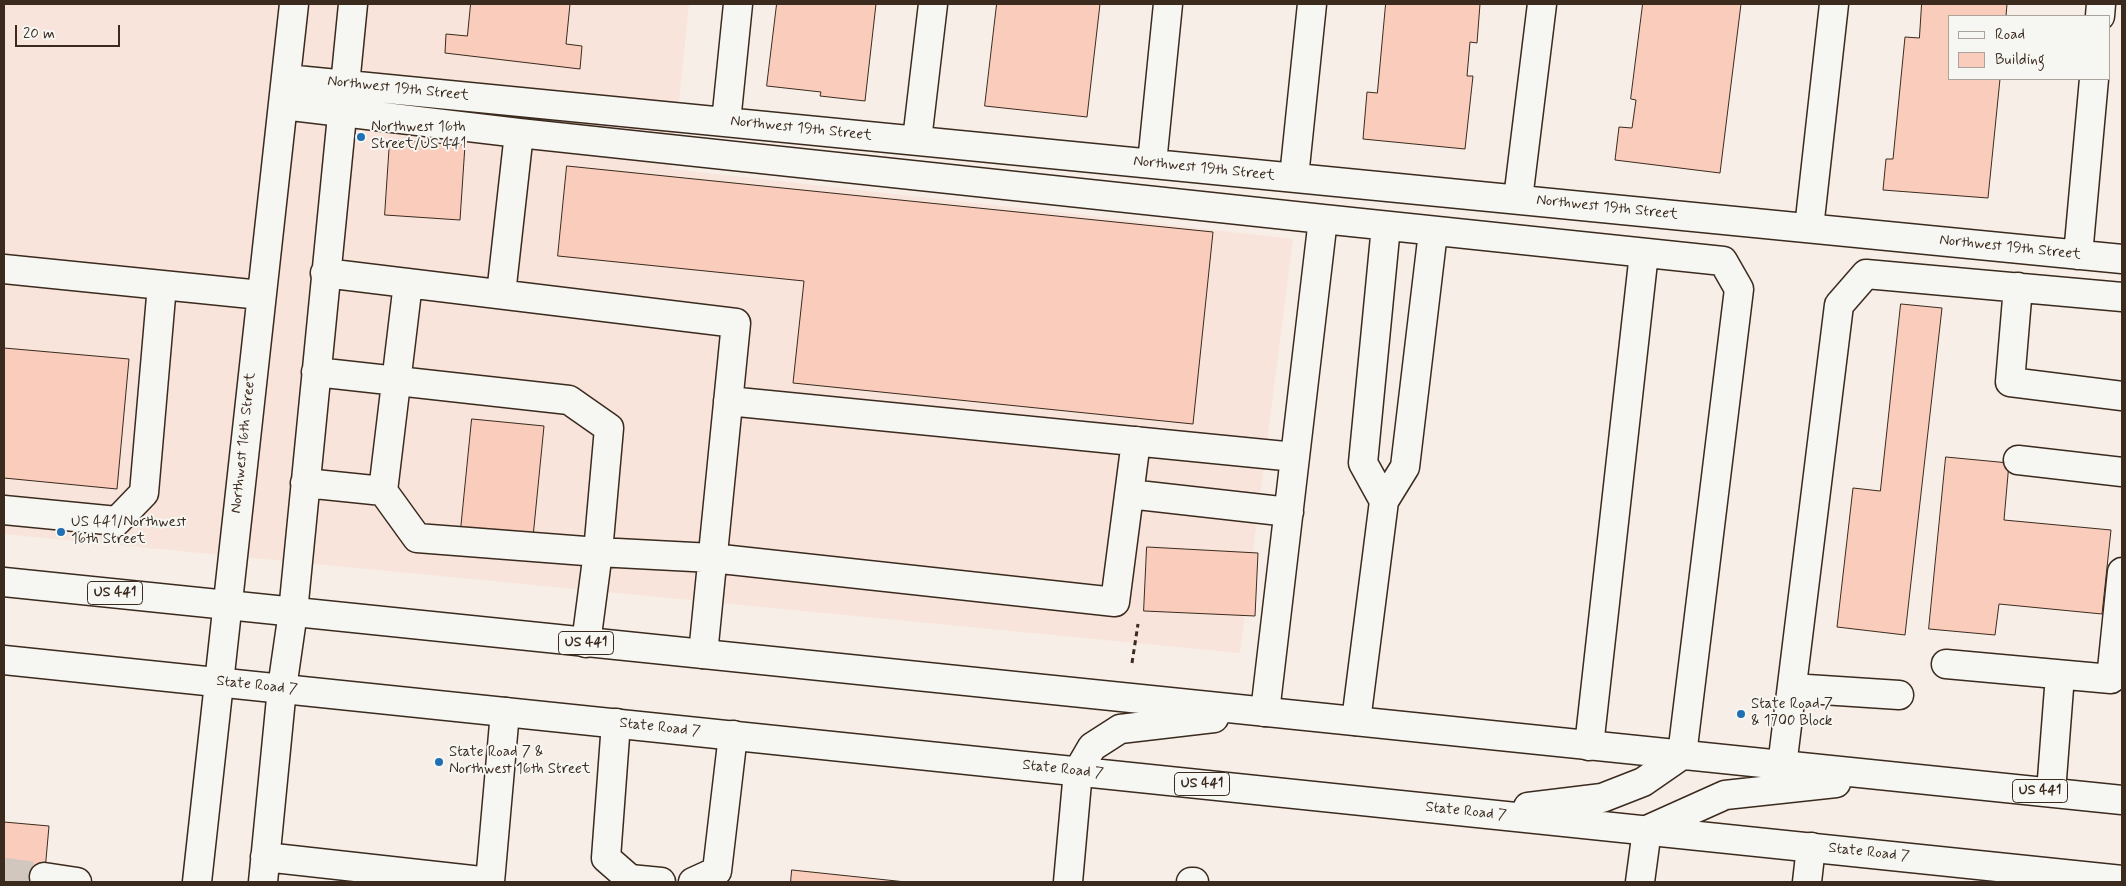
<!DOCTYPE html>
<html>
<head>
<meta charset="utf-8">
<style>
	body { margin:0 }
	#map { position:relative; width:2126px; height:886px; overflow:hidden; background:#f7eee7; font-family:Mynerve,sans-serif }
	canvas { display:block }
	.frame { position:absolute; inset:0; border:5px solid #3b2a1e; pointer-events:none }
	.legend { position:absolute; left:1948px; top:15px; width:162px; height:65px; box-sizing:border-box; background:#f6f6f2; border:1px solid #aba49d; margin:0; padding:6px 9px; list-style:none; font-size:15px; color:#3b2a1e }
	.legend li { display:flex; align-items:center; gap:10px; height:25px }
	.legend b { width:25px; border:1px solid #aba49d }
	.scale { position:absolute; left:15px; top:25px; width:105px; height:22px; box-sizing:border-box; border:2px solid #3b2a1e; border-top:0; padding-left:6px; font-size:15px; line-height:18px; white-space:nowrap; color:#3b2a1e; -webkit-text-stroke:4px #f6f6f2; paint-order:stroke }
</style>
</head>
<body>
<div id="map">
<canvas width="2126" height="886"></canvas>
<div class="frame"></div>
<ul class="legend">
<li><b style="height:6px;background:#f6f6f2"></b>Road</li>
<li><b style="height:14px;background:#f9ccbb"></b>Building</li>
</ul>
<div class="scale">20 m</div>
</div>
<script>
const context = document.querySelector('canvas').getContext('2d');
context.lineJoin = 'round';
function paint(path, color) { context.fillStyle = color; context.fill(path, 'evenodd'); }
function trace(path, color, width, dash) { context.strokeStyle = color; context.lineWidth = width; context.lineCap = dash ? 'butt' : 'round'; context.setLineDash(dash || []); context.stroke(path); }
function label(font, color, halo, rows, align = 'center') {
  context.font = font + ' Mynerve,sans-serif'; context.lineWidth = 4; context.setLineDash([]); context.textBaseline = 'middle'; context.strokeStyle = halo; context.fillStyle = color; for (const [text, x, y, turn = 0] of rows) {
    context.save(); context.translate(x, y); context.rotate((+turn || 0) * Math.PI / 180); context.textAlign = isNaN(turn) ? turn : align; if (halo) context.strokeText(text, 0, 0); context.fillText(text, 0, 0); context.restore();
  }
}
paint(new Path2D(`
	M 4,4 L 689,4 L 672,169 L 1293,239 L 1240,653 L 4,534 Z`), '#f8e4da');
const building = new Path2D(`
	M 471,4 L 570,4 L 566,44 L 582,46 L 580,69 L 445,53 L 446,34 L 467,36 Z
	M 777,4 L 876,4 L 865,101 L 820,96 L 821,92 L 767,86 Z
	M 997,4 L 1100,4 L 1087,117 L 985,106 Z
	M 1386,4 L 1480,4 L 1477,43 L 1470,42 L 1467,76 L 1473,76 L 1465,149 L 1363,139 L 1367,92 L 1377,93 Z
	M 1643,4 L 1741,4 L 1720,173 L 1615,160 L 1619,127 L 1632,128 L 1636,100 L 1631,99 Z
	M 1922,4 L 2007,4 L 2006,16 L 1950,16 L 1950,79 L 2000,79 L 1988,198 L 1883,190 L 1886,159 L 1893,159 L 1905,37 L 1919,38 Z
	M 390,140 L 465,145 L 460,220 L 385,215 Z
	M 567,166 L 1213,232 L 1193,424 L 793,383 L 804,281 L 558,256 Z
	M 1901,304 L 1942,308 L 1905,635 L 1837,627 L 1853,488 L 1880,491 Z
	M 4,348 L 129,359 L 117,489 L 4,478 Z
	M 472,419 L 544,426 L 533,537 L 461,529 Z
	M 1946,457 L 2009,463 L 2004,520 L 2111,530 L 2102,614 L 1999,604 L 1995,635 L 1929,629 Z
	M 1147,547 L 1258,553 L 1255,616 L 1144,611 Z
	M 4,822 L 49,826 L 44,882 L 4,882 Z
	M 792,870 L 906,882 L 791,882 Z`);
paint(building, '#f9ccbb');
trace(building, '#3b2a1e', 1);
trace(new Path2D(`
	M 4,872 L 44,877`), '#d1c7bf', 28, [28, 14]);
const minor = new Path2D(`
	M 2100,16 L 2101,4
	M 286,79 L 2122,259
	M 283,105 L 519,133 L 501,294
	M 726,122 L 738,4
	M 519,133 L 1323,219 L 1265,712
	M 917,140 L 933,4
	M 1152,163 L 1168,4
	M 1294,177 L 1312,4
	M 1518,199 L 1542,4
	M 1323,219 L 1723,261 L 1739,289 L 1682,755
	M 1809,228 L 1834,4
	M 2078,255 L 2094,79
	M 4,269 L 261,295
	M 325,273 L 736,323 L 703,654
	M 2018,287 L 2010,382 L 2122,396
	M 728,401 L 1295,457
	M 2018,460 L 2122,472
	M 305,483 L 383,491 L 417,538 L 598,552 L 609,428 L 569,400 L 316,372
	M 383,491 L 408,283
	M 1129,494 L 1289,512
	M 1384,501 L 1363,463 L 1386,226
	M 4,510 L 117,521 L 144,493 L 162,285
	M 586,643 L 598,552 L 712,558 L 1115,602 L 1136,441
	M 1946,664 L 2111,679 L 2122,572
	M 1792,688 L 1899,695
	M 1356,721 L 1384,501 L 1405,467 L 1433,232
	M 616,723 L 606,858 L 630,879 L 661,882
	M 1589,746 L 1644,253
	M 1782,766 L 1839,305 L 1866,274 L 2122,297
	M 2051,792 L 2060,675
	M 265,857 L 490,882
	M 44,877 L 77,882
	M 197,882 L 294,4
	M 263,882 L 282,688 L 293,612 L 353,4
	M 490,882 L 505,712
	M 693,882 L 717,871 L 733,735
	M 1068,882 L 1078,771
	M 1191,882 L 1194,882
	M 1640,882 L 1647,830
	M 1807,882 L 1811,847`);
const major = new Path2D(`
	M 4,582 L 2122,800
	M 4,660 L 2122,880
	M 1078,771 L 1092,747 L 1120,729 L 1214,718
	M 1528,807 L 1602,798 L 1643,782 L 1682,755
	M 1647,830 L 1725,795 L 1836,783`);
trace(minor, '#3b2a1e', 31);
trace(major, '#3b2a1e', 31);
trace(new Path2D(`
	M 1132,663 L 1138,624`), '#3b2a1e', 3, [5, 4]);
trace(minor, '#f6f6f2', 28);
trace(major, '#f6f6f2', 28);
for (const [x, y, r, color] of [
	[361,137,5,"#1f6fb2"],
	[61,532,5,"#1f6fb2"],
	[1741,714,5,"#1f6fb2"],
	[439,762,5,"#1f6fb2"]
]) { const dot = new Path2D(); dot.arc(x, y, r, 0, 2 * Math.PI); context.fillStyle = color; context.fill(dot); trace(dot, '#f6f6f2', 2); }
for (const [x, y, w] of [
	[115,593,55],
	[586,643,55],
	[1202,784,55],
	[2040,791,55]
]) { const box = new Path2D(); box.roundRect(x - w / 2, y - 11.5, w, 23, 4); context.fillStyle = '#f6f6f2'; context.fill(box); trace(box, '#3b2a1e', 1); }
label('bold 14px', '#3b2a1e', null, [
	["US 441",115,593],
	["US 441",586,643],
	["US 441",1202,784],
	["US 441",2040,791]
]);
label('15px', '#3b2a1e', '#f6f6f2', [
	["Northwest 19th Street",398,89,6],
	["Northwest 19th Street",801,129,6],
	["Northwest 19th Street",1204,169,6],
	["Northwest 19th Street",1607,208,6],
	["Northwest 19th Street",2010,248,6],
	["Northwest 16th Street",244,443,-84],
	["State Road 7",257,686,6],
	["State Road 7",660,728,6],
	["State Road 7",1063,770,6],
	["State Road 7",1466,812,6],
	["State Road 7",1869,853,6]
]);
label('15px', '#3b2a1e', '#f6f6f2', [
	["Northwest 16th",371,128],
	["Street/US 441",371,145],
	["US 441/Northwest",71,523],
	["16th Street",71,540],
	["State Road 7",1751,705],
	["& 1700 Block",1751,722],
	["State Road 7 &",449,753],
	["Northwest 16th Street",449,770]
], 'left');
</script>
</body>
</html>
